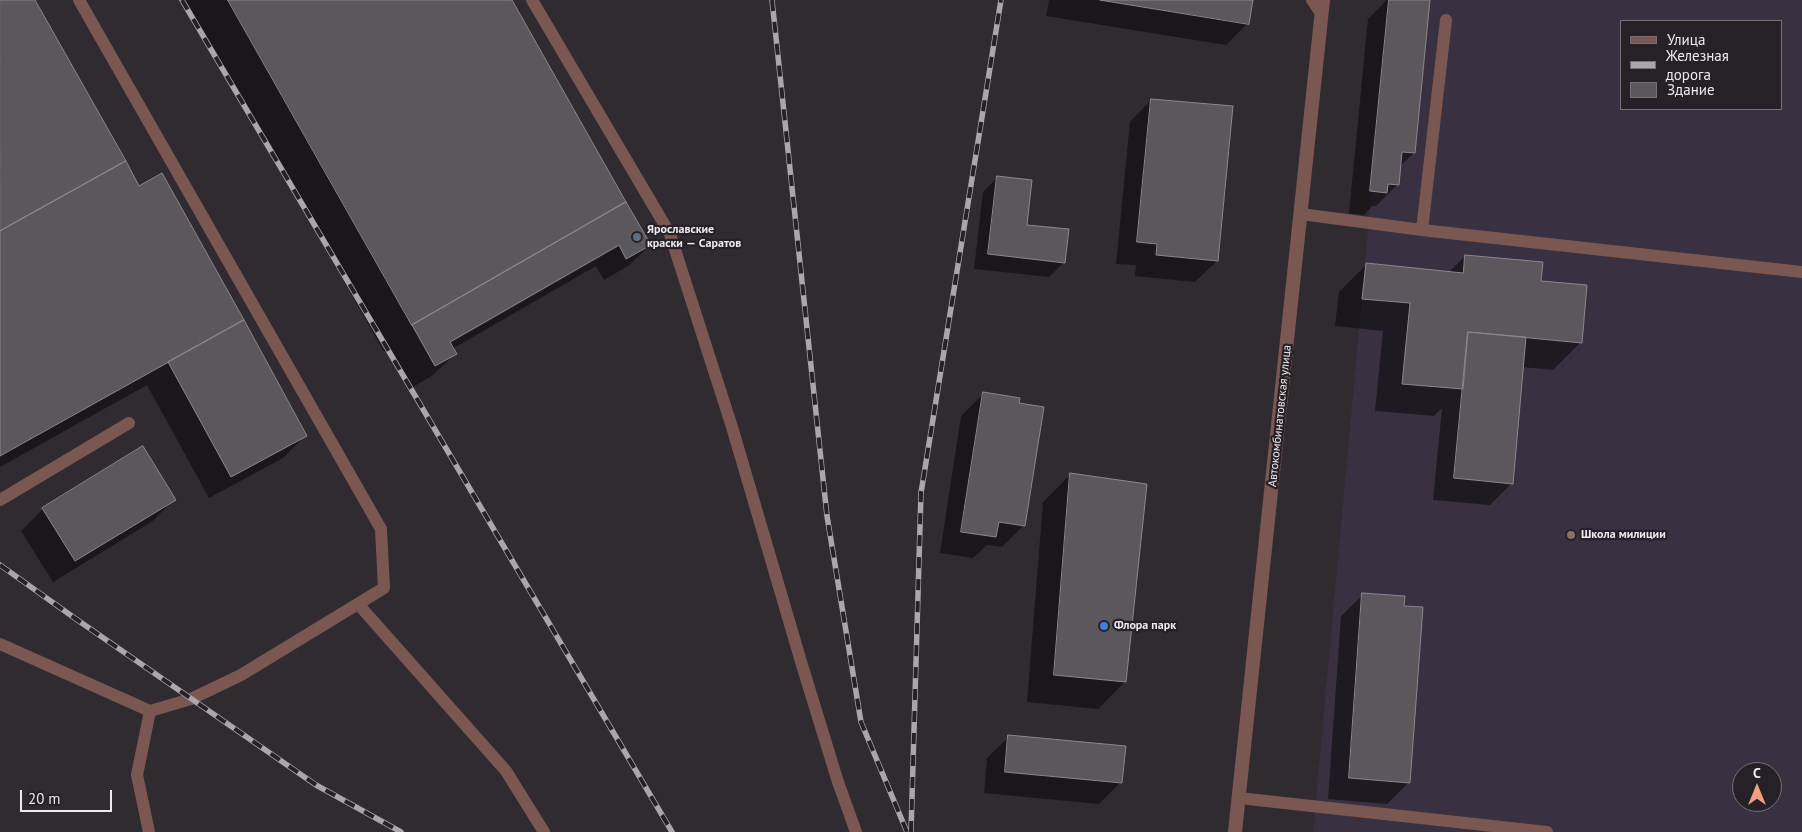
<!DOCTYPE html>
<html>
<head>
<meta charset="utf-8">
<style>
	body { margin:0 }
	#map { position:relative; width:1802px; height:832px; overflow:hidden; background:#302b31; font-family:"PT Sans",sans-serif }
	canvas { display:block }
	.legend { position:absolute; left:1620px; top:20px; width:162px; height:90px; box-sizing:border-box; background:#262127; border:1px solid #767177; margin:0; padding:6px 9px; list-style:none; font-size:15px; color:#edeaee }
	.legend li { display:flex; align-items:center; gap:10px; height:25px }
	.legend b { width:25px; border:1px solid #767177 }
	.north { position:absolute; left:1732px; top:762px; width:50px; height:50px; box-sizing:border-box; background:#262127; border:1px solid #767177; border-radius:50%; rotate:0deg; font-size:14px; font-weight:700; line-height:20px; text-align:center; color:#edeaee }
	.north::after { content:''; display:block; margin:auto; width:18px; height:22px; background:#f3a082; clip-path:polygon(50% 0,100% 100%,50% 72%,0 100%) }
	.scale { position:absolute; left:20px; top:790px; width:92px; height:22px; box-sizing:border-box; border:2px solid #edeaee; border-top:0; padding-left:6px; font-size:15px; line-height:18px; white-space:nowrap; color:#edeaee; -webkit-text-stroke:4px #262127; paint-order:stroke }
</style>
</head>
<body>
<div id="map">
<canvas width="1802" height="832"></canvas>
<ul class="legend">
<li><b style="height:6px;background:#7b5752"></b>Улица</li>
<li><b style="height:6px;background:#aaa6ab"></b>Железная дорога</li>
<li><b style="height:14px;background:#5c575d"></b>Здание</li>
</ul>
<div class="north">С</div>
<div class="scale">20 m</div>
</div>
<script>
const context = document.querySelector('canvas').getContext('2d');
context.lineJoin = 'round';
function paint(path, color) { context.fillStyle = color; context.fill(path, 'evenodd'); }
function trace(path, color, width, dash) { context.strokeStyle = color; context.lineWidth = width; context.lineCap = dash ? 'butt' : 'round'; context.setLineDash(dash || []); context.stroke(path); }
function label(font, color, halo, rows, align = 'center') {
  context.font = font + ' "PT Sans",sans-serif'; context.lineWidth = 4.5; context.setLineDash([]); context.textBaseline = 'middle'; context.strokeStyle = halo; context.fillStyle = color; for (const [text, x, y, turn = 0] of rows) {
    context.save(); context.translate(x, y); context.rotate((+turn || 0) * Math.PI / 180); context.textAlign = isNaN(turn) ? turn : align; if (halo) context.strokeText(text, 0, 0); context.fillText(text, 0, 0); context.restore();
  }
}
paint(new Path2D(`
	M 1389,0 L 1802,0 L 1802,832 L 1313,832 ZM 1621,21 L 1781,21 L 1781,109 L 1621,109 ZM 1742,772 L 1772,772 L 1772,802 L 1742,802 Z`), '#393141');
paint(new Path2D(`
	M 0,0 L 33,0 L 139,188 L 305,436 L 283,458 L 209,498 L 147,385 L 0,467 Z
	M 185,0 L 511,0 L 650,245 L 628,266 L 604,280 L 596,266 L 452,349 L 455,354 L 433,375 L 413,387 L 390,348 L 384,352 ZM 618,244 L 618,247 L 445,346 L 444,344 Z
	M 1049,0 L 1252,0 L 1248,23 L 1226,45 L 1046,16 Z
	M 1387,0 L 1419,0 L 1414,153 L 1399,167 L 1398,184 L 1376,206 L 1372,206 L 1364,215 L 1349,213 L 1368,19 Z
	M 1151,100 L 1217,261 L 1195,282 L 1135,276 L 1136,265 L 1116,264 L 1130,122 Z
	M 998,177 L 1026,226 L 1064,262 L 1049,277 L 974,269 L 983,192 Z
	M 1465,256 L 1539,282 L 1581,342 L 1553,370 L 1522,367 L 1511,484 L 1490,505 L 1433,500 L 1442,408 L 1434,416 L 1375,411 L 1383,331 L 1335,326 L 1339,292 L 1366,265 L 1449,272 Z
	M 983,394 L 1024,525 L 1002,547 L 987,545 L 973,558 L 940,553 L 961,416 Z
	M 1070,475 L 1125,682 L 1098,709 L 1027,702 L 1043,502 Z
	M 174,499 L 153,521 L 53,582 L 21,531 L 43,509 Z
	M 1363,595 L 1409,782 L 1387,804 L 1328,799 L 1341,616 Z
	M 1009,737 L 1121,782 L 1099,804 L 984,793 L 987,758 Z`), '#0007');
const building = new Path2D(`
	M 0,0 L 35,0 L 126,161 L 0,231 Z
	M 228,0 L 512,0 L 626,202 L 412,325 Z
	M 1100,0 L 1253,0 L 1249,24 Z
	M 1389,0 L 1430,0 L 1415,153 L 1402,152 L 1399,185 L 1388,184 L 1387,193 L 1370,191 Z
	M 1151,99 L 1233,106 L 1218,261 L 1156,255 L 1157,244 L 1137,242 Z
	M 126,161 L 139,186 L 162,173 L 244,320 L 0,456 L 0,231 Z
	M 997,176 L 1032,180 L 1027,225 L 1069,229 L 1065,263 L 988,254 Z
	M 626,202 L 651,245 L 626,259 L 619,245 L 450,342 L 457,354 L 435,366 L 412,325 Z
	M 1465,255 L 1543,262 L 1541,281 L 1587,285 L 1582,343 L 1468,332 L 1463,389 L 1402,384 L 1410,303 L 1362,299 L 1366,263 L 1463,273 Z
	M 244,320 L 307,436 L 231,477 L 168,362 Z
	M 1468,332 L 1526,337 L 1513,484 L 1454,478 Z
	M 983,392 L 1020,398 L 1019,403 L 1044,407 L 1025,526 L 999,522 L 996,537 L 961,532 Z
	M 143,446 L 176,500 L 75,561 L 42,508 Z
	M 1070,473 L 1147,484 L 1126,682 L 1054,675 Z
	M 1362,593 L 1405,596 L 1404,606 L 1423,607 L 1410,783 L 1349,778 Z
	M 1008,735 L 1126,746 L 1122,783 L 1005,772 Z`);
paint(building, '#5c575d');
trace(building, '#8c868d', 1);
trace(new Path2D(`
	M 532,0 L 670,234 L 732,427 L 802,665 L 838,782 L 856,832
	M 1312,0 L 1322,15
	M 1301,214 L 1422,230 L 1802,272
	M 1422,230 L 1446,20
	M 0,500 L 129,423
	M 359,605 L 506,771 L 544,832
	M 0,644 L 150,711 L 191,699 L 241,675 L 384,588 L 381,529 L 79,0
	M 1239,798 L 1547,832
	M 149,832 L 137,775 L 150,711`), '#7b5752', 12);
trace(new Path2D(`
	M 1235,832 L 1323,0`), '#7b5752', 14);
const rail = new Path2D(`
	M 182,0 L 672,832
	M 772,0 L 827,516 L 861,722 L 907,832
	M 0,565 L 76,619 L 316,785 L 401,832
	M 911,832 L 921,493 L 1001,0`);
trace(rail, '#aaa6ab', 5.5);
trace(rail, '#262127', 4, [11]);
for (const [x, y, r, color] of [
	[637,237,5,"#5c6f8a"],
	[1571,535,5,"#8d6e63"],
	[1104,626,5,"#3f7fe0"]
]) { const dot = new Path2D(); dot.arc(x, y, r, 0, 2 * Math.PI); context.fillStyle = color; context.fill(dot); trace(dot, '#262127', 2); }
label('bold 12px', '#edeaee', '#262127', [
	["Ярославские",647,230],
	["краски — Саратов",647,244],
	["Школа милиции",1581,535],
	["Флора парк",1114,626]
], 'left');
label('12px', '#edeaee', '#262127', [
	["Автокомбинатовская улица",1280,416,-84]
]);
</script>
</body>
</html>
